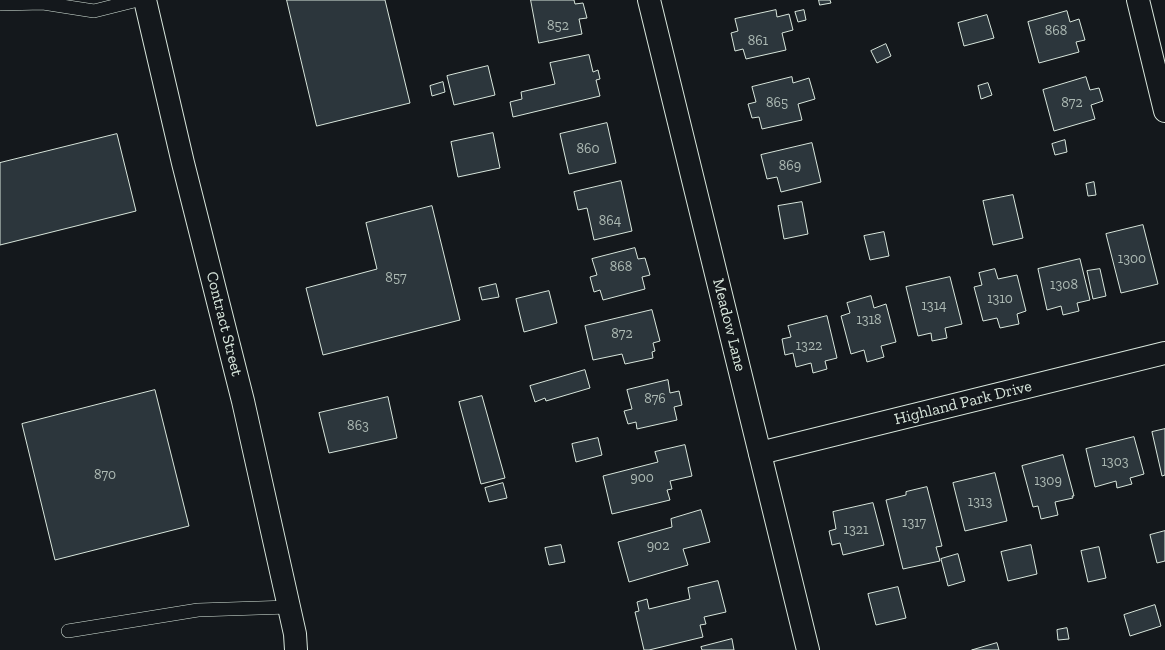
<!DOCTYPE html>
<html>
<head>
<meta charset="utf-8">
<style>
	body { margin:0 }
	canvas { display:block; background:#14181c }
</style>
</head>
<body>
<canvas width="1165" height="650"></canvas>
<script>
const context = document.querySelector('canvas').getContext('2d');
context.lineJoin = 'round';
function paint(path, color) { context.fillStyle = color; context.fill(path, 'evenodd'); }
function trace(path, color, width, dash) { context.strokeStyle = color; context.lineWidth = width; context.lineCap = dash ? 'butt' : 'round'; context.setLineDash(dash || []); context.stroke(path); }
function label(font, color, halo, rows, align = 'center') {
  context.font = font + ' "Zilla Slab",serif'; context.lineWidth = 3; context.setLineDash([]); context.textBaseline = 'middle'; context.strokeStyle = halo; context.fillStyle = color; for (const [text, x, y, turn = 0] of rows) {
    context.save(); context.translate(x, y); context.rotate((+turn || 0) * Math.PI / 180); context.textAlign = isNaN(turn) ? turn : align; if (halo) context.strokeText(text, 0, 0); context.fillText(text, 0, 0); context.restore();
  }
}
const building = new Path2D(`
	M 287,0 L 385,0 L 410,103 L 317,126 Z
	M 531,0 L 574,0 L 575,4 L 583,3 L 587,18 L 579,19 L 582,34 L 539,43 Z
	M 819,0 L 830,0 L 831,3 L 820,5 Z
	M 776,10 L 777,17 L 789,14 L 793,30 L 782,33 L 786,50 L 746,59 L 743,49 L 735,51 L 731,33 L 738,31 L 735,19 Z
	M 804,10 L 806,20 L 798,22 L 795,12 Z
	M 1067,11 L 1070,22 L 1079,19 L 1085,40 L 1076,42 L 1079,52 L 1039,63 L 1028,22 Z
	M 987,15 L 994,38 L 964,46 L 958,23 Z
	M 886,44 L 891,56 L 877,63 L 871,51 Z
	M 589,55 L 593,72 L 598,70 L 600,79 L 596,80 L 600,96 L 513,117 L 510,102 L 522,99 L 521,92 L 555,84 L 550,63 Z
	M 488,66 L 495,95 L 454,105 L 447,76 Z
	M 792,77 L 793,83 L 809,78 L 815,99 L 798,104 L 802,120 L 762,129 L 759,117 L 752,118 L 748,104 L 756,102 L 752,87 Z
	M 1086,77 L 1090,90 L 1099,88 L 1103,101 L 1091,105 L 1095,119 L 1054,131 L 1043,90 Z
	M 443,82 L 445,92 L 432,96 L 430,86 Z
	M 988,83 L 992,95 L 981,99 L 978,86 Z
	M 607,123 L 616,163 L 569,174 L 560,134 Z
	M 493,133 L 500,168 L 458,177 L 451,142 Z
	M 117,134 L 136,211 L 0,245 L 0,163 Z
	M 1065,140 L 1067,152 L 1055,155 L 1052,144 Z
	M 812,143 L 821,182 L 781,192 L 777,177 L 767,179 L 761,155 Z
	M 621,181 L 632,231 L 594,240 L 587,208 L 578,210 L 574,192 Z
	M 1094,182 L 1096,195 L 1088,196 L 1086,184 Z
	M 1013,195 L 1023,238 L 993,245 L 983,201 Z
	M 802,202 L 808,234 L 784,239 L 778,206 Z
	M 432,206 L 460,320 L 323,355 L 306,288 L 377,269 L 366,223 Z
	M 1143,225 L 1158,284 L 1121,293 L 1106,234 Z
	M 884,232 L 889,256 L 870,260 L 864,236 Z
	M 635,248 L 638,259 L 645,258 L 650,275 L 642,277 L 645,289 L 603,300 L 600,290 L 594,292 L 590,277 L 597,275 L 592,259 Z
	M 1080,259 L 1090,300 L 1077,303 L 1079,311 L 1063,315 L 1061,306 L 1047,310 L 1038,269 Z
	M 995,269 L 998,279 L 1017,275 L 1026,311 L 1017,314 L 1019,324 L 1000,328 L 997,318 L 983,321 L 974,287 L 982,285 L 979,273 Z
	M 1100,269 L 1106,296 L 1093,299 L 1087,271 Z
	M 950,277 L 962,324 L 945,328 L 947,338 L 932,341 L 931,333 L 918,336 L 906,287 Z
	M 496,284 L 499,297 L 482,300 L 479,288 Z
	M 549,291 L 557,323 L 524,332 L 516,299 Z
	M 871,296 L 874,308 L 886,304 L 896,342 L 881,346 L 884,357 L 867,362 L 864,350 L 851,354 L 841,316 L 850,313 L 847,303 Z
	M 652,310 L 660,341 L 653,343 L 655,351 L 652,352 L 653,358 L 625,364 L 622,354 L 593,360 L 585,326 Z
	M 827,316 L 837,358 L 825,361 L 827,369 L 813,373 L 811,363 L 796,367 L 793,353 L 785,355 L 782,339 L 791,337 L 788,326 Z
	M 585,370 L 590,388 L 546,401 L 545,398 L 535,402 L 530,386 Z
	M 668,380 L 670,393 L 679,391 L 682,405 L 674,407 L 677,420 L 637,429 L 636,422 L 628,424 L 624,411 L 632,409 L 627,390 Z
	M 155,390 L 189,526 L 55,560 L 22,424 Z
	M 482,396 L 505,478 L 481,484 L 459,402 Z
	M 388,397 L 397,438 L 329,453 L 319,413 Z
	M 1165,429 L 1165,475 L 1162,476 L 1152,432 Z
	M 1134,437 L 1144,474 L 1130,478 L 1132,484 L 1117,488 L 1116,481 L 1095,487 L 1086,449 Z
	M 598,438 L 602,455 L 576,462 L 572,444 Z
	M 685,445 L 692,476 L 670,481 L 672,489 L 667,490 L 670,500 L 612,514 L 603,476 L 658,462 L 655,452 Z
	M 1063,455 L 1074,496 L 1072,496 L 1073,498 L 1055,502 L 1058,515 L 1041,519 L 1038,506 L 1033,507 L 1022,466 Z
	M 995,473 L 1007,521 L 965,531 L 953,483 Z
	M 503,483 L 507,498 L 489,502 L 485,488 Z
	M 927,487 L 942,546 L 936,547 L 940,561 L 903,569 L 886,500 L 906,495 L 906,492 Z
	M 873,503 L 884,545 L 843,555 L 840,543 L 832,545 L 829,531 L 836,529 L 833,512 Z
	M 701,510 L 710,542 L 683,549 L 688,565 L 629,582 L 618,542 L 672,527 L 671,519 Z
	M 1165,531 L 1165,561 L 1157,563 L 1150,535 Z
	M 561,545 L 565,562 L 549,565 L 545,548 Z
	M 1031,545 L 1037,574 L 1008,581 L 1001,552 Z
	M 1099,547 L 1106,578 L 1088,582 L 1081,551 Z
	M 958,554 L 965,581 L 948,586 L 941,559 Z
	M 718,581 L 726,612 L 704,617 L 706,624 L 700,625 L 703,637 L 649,650 L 644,650 L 635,612 L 639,611 L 637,602 L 647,599 L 649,609 L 690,599 L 688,588 Z
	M 898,587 L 906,618 L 876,625 L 868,594 Z
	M 1155,605 L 1161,626 L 1130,636 L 1124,615 Z
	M 1067,628 L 1069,639 L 1058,640 L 1057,630 Z
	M 732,639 L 734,650 L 702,650 L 701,647 Z
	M 997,643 L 999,650 L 972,650 Z`);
paint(building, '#2c363c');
trace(building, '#d8e6dc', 1);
const service = new Path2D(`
	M 0,4 L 43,3 L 94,11 L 138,0
	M 68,631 L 198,610 L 289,607`);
const minor = new Path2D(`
	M 145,0 L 183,163 L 243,401 L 295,634 L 296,650
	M 1138,0 L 1165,111
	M 760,453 L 1165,353`);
const tertiary = new Path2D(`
	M 649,0 L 808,650`);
trace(service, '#d8e6dc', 14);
trace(minor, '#d8e6dc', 24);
trace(tertiary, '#d8e6dc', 24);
trace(service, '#14181c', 13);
trace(minor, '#14181c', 22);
trace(tertiary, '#14181c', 22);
label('14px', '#adbab4', null, [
	["852",558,26],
	["868",1056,31],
	["861",758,41],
	["865",777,103],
	["872",1072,103],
	["860",588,149],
	["869",790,166],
	["864",610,221],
	["1300",1132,259],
	["868",621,267],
	["857",396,278],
	["1308",1064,285],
	["1310",1000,299],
	["1314",934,306],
	["1318",869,320],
	["872",622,334],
	["1322",809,346],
	["876",655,399],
	["863",358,426],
	["1303",1115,462],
	["870",105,475],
	["900",642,478],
	["1309",1048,481],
	["1313",980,502],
	["1317",914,523],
	["1321",856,530],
	["902",658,546]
]);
label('16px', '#d8e6dc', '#14181c', [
	["Contract Street",224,324,76],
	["Meadow Lane",729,325,76],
	["Highland Park Drive",963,403,-14]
]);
</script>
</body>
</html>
